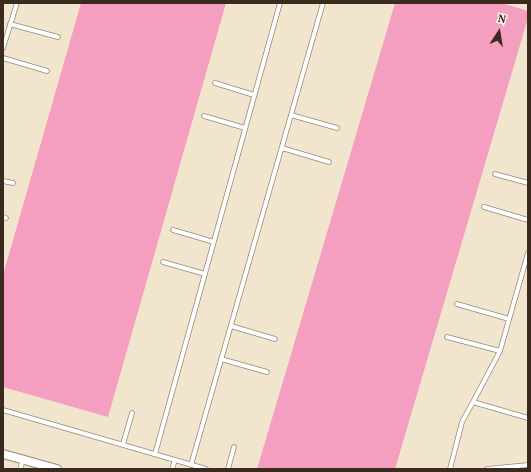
<!DOCTYPE html>
<html>
<head>
<meta charset="utf-8">
<style>
	body { margin:0 }
	#map { position:relative; width:531px; height:472px; overflow:hidden; background:#f1e6cd; font-family:Vollkorn,serif }
	canvas { display:block }
	.frame { position:absolute; inset:0; border:4px solid #3b2a1e; pointer-events:none }
	.north { position:absolute; left:479px; top:12px; width:40px; height:40px; -webkit-text-stroke:3px #f7f3e8; paint-order:stroke; rotate:12deg; font-size:11px; font-weight:700; line-height:16px; text-align:center; color:#3b2a1e }
	.north::after { content:''; display:block; margin:auto; width:14px; height:18px; background:#3b2a1e; clip-path:polygon(50% 0,100% 100%,50% 72%,0 100%) }
</style>
</head>
<body>
<div id="map">
<canvas width="531" height="472"></canvas>
<div class="frame"></div>
<div class="north">N</div>
</div>
<script>
const context = document.querySelector('canvas').getContext('2d');
context.lineJoin = 'round';
function paint(path, color) { context.fillStyle = color; context.fill(path, 'evenodd'); }
function trace(path, color, width, dash) { context.strokeStyle = color; context.lineWidth = width; context.lineCap = dash ? 'butt' : 'round'; context.setLineDash(dash || []); context.stroke(path); }
paint(new Path2D(`
	M 81,3 L 226,3 L 108,417 L 3,387 L 3,275 Z
	M 395,3 L 502,3 L 528,11 L 528,18 L 395,469 L 257,469 Z`), '#f59fc0');
const lane = new Path2D(`
	M 10,24 L 58,37
	M 3,48 L 17,3
	M 3,58 L 47,71
	M 215,83 L 254,95
	M 291,115 L 337,128
	M 204,116 L 245,128
	M 282,148 L 329,162
	M 495,174 L 528,183
	M 3,181 L 13,183
	M 484,207 L 528,220
	M 3,217 L 6,218
	M 173,230 L 214,242
	M 528,253 L 500,351 L 473,402 L 528,418
	M 163,262 L 205,274
	M 457,304 L 509,319
	M 231,326 L 275,339
	M 447,337 L 500,351
	M 221,359 L 267,372
	M 3,410 L 175,460 L 172,469
	M 123,444 L 132,413
	M 155,454 L 280,3
	M 175,460 L 206,469
	M 191,465 L 323,3
	M 20,469 L 23,460
	M 228,469 L 234,447
	M 450,469 L 462,422 L 473,402
	M 487,469 L 528,465`);
const street = new Path2D(`
	M 3,454 L 57,469`);
trace(lane, '#968876', 5.5);
trace(street, '#968876', 10);
trace(lane, '#fff', 4);
trace(street, '#fff', 8);
</script>
</body>
</html>
